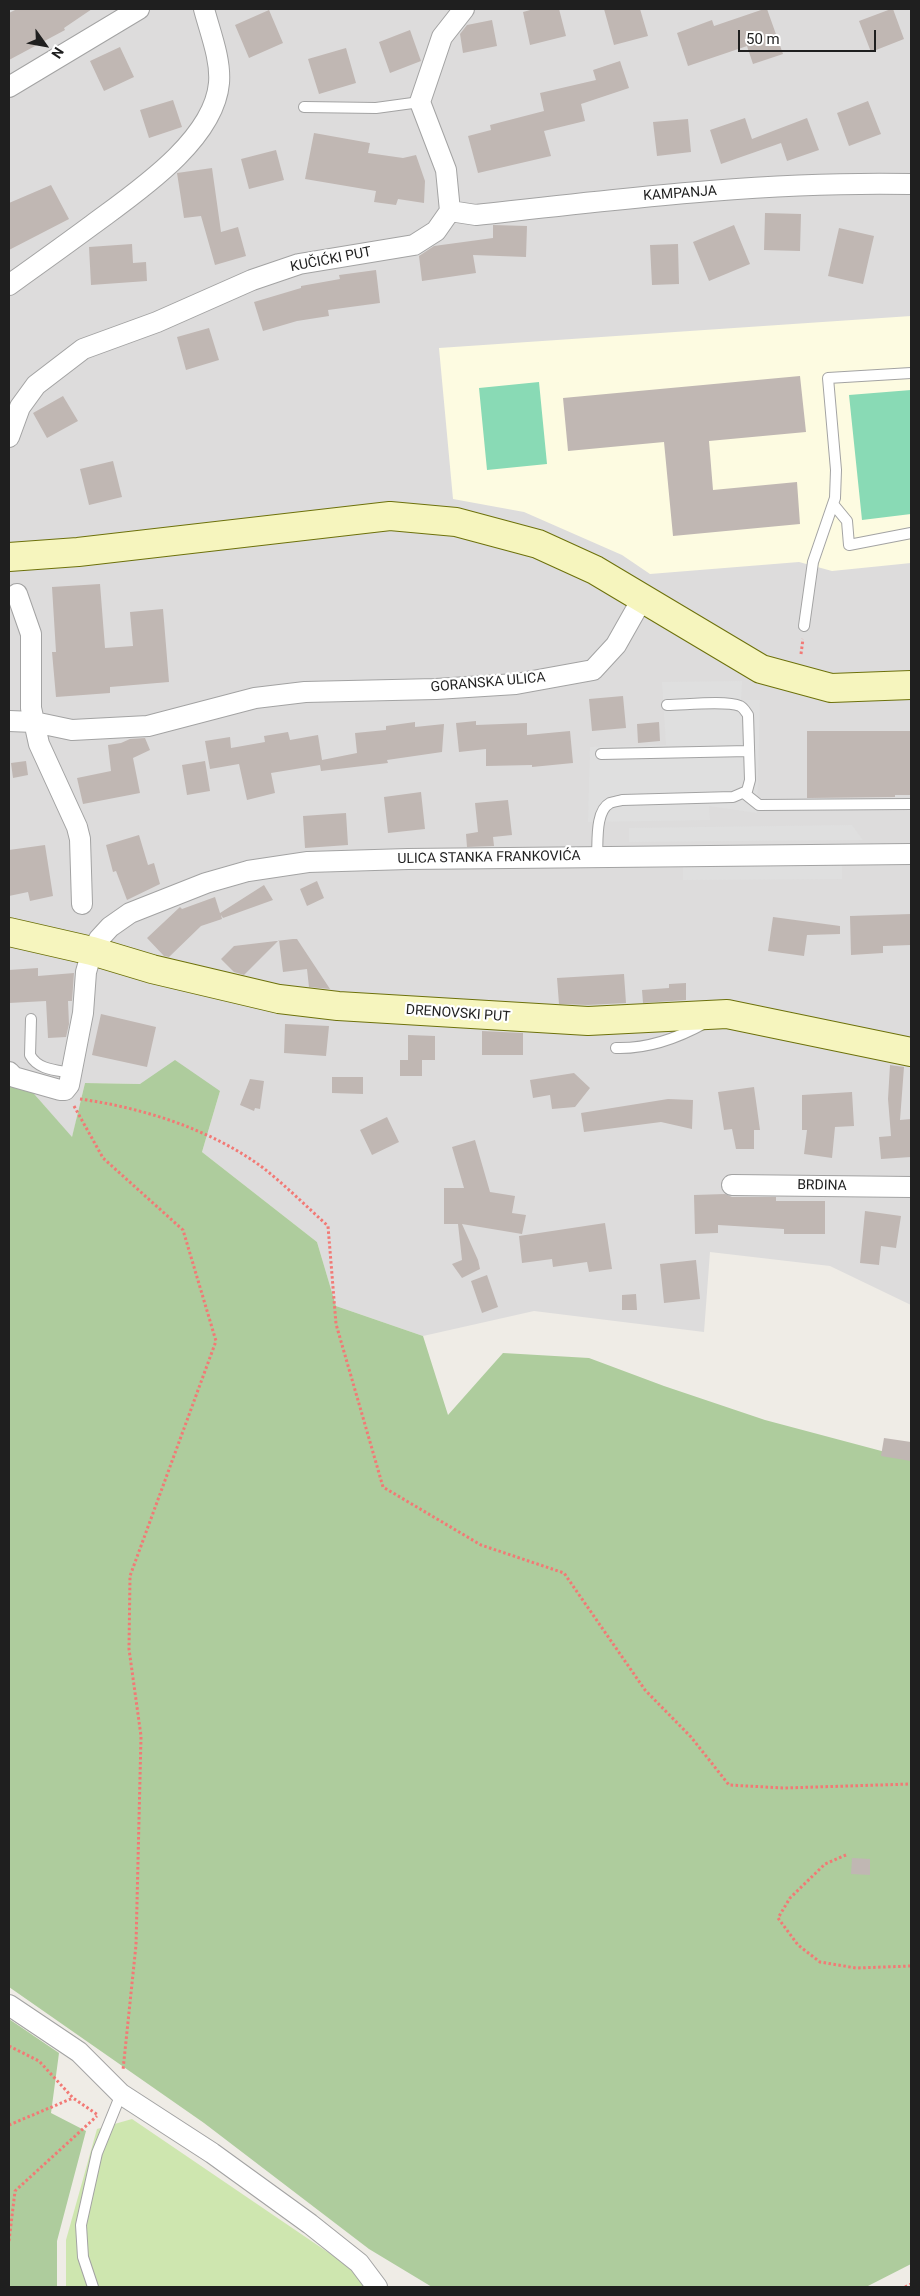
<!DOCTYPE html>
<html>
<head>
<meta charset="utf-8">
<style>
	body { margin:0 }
	#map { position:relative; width:920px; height:2296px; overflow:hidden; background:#efece6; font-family:Roboto,sans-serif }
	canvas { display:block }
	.frame { position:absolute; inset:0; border:10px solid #1f1f1f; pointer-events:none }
	.north { position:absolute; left:20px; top:20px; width:50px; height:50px; -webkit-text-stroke:4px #fff; paint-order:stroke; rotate:122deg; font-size:14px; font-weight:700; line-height:20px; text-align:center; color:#1f1f1f }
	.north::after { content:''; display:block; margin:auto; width:18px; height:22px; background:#1f1f1f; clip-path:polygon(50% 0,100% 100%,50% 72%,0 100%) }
	.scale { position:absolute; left:738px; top:30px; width:138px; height:22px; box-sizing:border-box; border:2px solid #1f1f1f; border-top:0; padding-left:6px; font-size:15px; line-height:18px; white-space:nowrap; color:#1f1f1f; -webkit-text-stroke:4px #fff; paint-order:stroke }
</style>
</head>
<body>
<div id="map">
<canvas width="920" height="2296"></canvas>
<div class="frame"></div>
<div class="north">N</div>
<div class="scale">50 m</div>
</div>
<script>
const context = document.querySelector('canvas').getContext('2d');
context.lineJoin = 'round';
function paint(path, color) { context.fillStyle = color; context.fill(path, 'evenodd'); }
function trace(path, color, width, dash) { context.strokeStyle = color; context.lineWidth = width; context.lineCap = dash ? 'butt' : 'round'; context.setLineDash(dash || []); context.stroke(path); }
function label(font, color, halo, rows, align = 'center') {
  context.font = font + ' Roboto,sans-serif'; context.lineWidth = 4.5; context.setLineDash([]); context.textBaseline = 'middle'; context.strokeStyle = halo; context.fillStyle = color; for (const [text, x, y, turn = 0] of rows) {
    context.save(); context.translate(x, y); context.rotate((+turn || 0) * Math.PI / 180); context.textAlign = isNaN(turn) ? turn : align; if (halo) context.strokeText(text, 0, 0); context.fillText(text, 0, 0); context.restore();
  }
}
paint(new Path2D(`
	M 9,9 L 911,9 L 911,1305 L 830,1266 L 710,1252 L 704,1332 L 534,1311 L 423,1336 L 336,1306 L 317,1242 L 202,1152 L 220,1091 L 140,1084 L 85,1083 L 72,1138 L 28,1087 L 9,1084 Z`), '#dddcdc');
paint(new Path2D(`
	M 911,316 L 911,563 L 832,571 L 799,562 L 650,574 L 622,555 L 524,512 L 453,499 L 439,348 Z`), '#fdfbe1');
paint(new Path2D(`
	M 132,2119 L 379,2287 L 66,2287 L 66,2240 L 97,2129 Z`), '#cee6af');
paint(new Path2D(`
	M 175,1060 L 220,1091 L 202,1152 L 317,1242 L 336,1306 L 423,1336 L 448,1415 L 503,1353 L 589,1358 L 664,1386 L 765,1420 L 889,1453 L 911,1455 L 911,2264 L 866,2287 L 432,2287 L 369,2249 L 204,2123 L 9,1987 L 9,1084 L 28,1087 L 72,1137 L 85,1083 L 140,1084 Z
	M 9,2019 L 59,2053 L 51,2113 L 86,2131 L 57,2241 L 57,2287 L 9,2287 Z`), '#aecc9d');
paint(new Path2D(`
	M 539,382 L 547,464 L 487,470 L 479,388 Z
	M 911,390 L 911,514 L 862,520 L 849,395 Z`), '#89dab5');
paint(new Path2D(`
	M 742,681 L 741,700 L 760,700 L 757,813 L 709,806 L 710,820 L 588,822 L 590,747 L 666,745 L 662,682 Z
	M 852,825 L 863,840 L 629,842 L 629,828 Z
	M 683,865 L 842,865 L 842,879 L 683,880 Z`), '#dfdfdf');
paint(new Path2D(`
	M 17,9 L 92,9 L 64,28 L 65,30 L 9,60 L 9,13 Z
	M 534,9 L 559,9 L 566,36 L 530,45 L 523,12 Z
	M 604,9 L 640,9 L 648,36 L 614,45 Z
	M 764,9 L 767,9 L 783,54 L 753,64 L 747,46 L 688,66 L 677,33 L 712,20 L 714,26 Z
	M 891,9 L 893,9 L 904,39 L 871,52 L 859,21 Z
	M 269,10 L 283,43 L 249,58 L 235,25 Z
	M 492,20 L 497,46 L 463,53 L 460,34 L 467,25 Z
	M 410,30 L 421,61 L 390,73 L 379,42 Z
	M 120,47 L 134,77 L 104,91 L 90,61 Z
	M 346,48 L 356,83 L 319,94 L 308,59 Z
	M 620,61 L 629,88 L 581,104 L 585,121 L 544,131 L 551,156 L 478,173 L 468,136 L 491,130 L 490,125 L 544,111 L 540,93 L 596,80 L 593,70 Z
	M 173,100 L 182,127 L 149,138 L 140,110 Z
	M 868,101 L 881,134 L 849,146 L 837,113 Z
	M 745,118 L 752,139 L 807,118 L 819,150 L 787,161 L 781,143 L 721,164 L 710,130 Z
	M 688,119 L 691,152 L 657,156 L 653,122 Z
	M 314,133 L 370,143 L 368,153 L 403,158 L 416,155 L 425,181 L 424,203 L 398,199 L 396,205 L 374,202 L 376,191 L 305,179 Z
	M 276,150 L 284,180 L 249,189 L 241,159 Z
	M 212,168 L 221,232 L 238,227 L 246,256 L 215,265 L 201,216 L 184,218 L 177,173 Z
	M 51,185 L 69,219 L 9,250 L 9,203 Z
	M 765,213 L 801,214 L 800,251 L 764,250 Z
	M 493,225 L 527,226 L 526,257 L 473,255 L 476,273 L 422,281 L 419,256 L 434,246 L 493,238 Z
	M 734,225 L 750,264 L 709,281 L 693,242 Z
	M 839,228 L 874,236 L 863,284 L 828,276 Z
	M 132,244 L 133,263 L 146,262 L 147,281 L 91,285 L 89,247 Z
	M 678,244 L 679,284 L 652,285 L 650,245 Z
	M 376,270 L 380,303 L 328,310 L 329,316 L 297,321 L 263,331 L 254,302 L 301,288 L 301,286 L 340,279 L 339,275 Z
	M 209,328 L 219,360 L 186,370 L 177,337 Z
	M 800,376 L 806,432 L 709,441 L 713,490 L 797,482 L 800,524 L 673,536 L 664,442 L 568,451 L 563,398 Z
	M 63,396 L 78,421 L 47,438 L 33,413 Z
	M 113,461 L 122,497 L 89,505 L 80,469 Z
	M 100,584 L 105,648 L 133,646 L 130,612 L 163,609 L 169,682 L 110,687 L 110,693 L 56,697 L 52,652 L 56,652 L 52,587 Z
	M 623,696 L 626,728 L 592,731 L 589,699 Z
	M 476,721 L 476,725 L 527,723 L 527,735 L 570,731 L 573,763 L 532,767 L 532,765 L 486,766 L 486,749 L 459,752 L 456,723 Z
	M 415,722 L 415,727 L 444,724 L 442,752 L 387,760 L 388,763 L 321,771 L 320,765 L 271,773 L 275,793 L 247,800 L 239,764 L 210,769 L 205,741 L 230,737 L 231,748 L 265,742 L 264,736 L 288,732 L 290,740 L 318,735 L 322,760 L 357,753 L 355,733 L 386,730 L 386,726 Z
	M 659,722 L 660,741 L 638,743 L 637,724 Z
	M 807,731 L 911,731 L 911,795 L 895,795 L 895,797 L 807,798 Z
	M 145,738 L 150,750 L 133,758 L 140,793 L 83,804 L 77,778 L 111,771 L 108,745 L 121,743 L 130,739 Z
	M 26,761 L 28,775 L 13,778 L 11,763 Z
	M 205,761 L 210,791 L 187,795 L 182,765 Z
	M 421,792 L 425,829 L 388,833 L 384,797 Z
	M 508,800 L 512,835 L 493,837 L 494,846 L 467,847 L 466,834 L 478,832 L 475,803 Z
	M 346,813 L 348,845 L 305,848 L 303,816 Z
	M 139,835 L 148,865 L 154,863 L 160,884 L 127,900 L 116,871 L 113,872 L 106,845 Z
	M 45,845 L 53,896 L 30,901 L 28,892 L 9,896 L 9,850 Z
	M 317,881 L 324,898 L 307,906 L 300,889 Z
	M 264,885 L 273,900 L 223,918 L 221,915 L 222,919 L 201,926 L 169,957 L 164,956 L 147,938 L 180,907 L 182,909 L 215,897 L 220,913 Z
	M 911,914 L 911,945 L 883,946 L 883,953 L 851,955 L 850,916 Z
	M 773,917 L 840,926 L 840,934 L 807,935 L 804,956 L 768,951 Z
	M 293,939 L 297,939 L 330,989 L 309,987 L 307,969 L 283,972 L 279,940 L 244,975 L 234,972 L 221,959 L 234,946 Z
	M 38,968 L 38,976 L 74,973 L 72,1001 L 68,1001 L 69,1024 L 66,1037 L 48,1038 L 46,1001 L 9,1003 L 9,970 Z
	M 624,974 L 626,1003 L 588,1005 L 559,1004 L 557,978 Z
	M 686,983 L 686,1000 L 643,1003 L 642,990 L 669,988 L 669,984 Z
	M 101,1014 L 156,1027 L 147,1067 L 92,1055 Z
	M 285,1024 L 329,1026 L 326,1056 L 284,1053 Z
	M 482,1031 L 523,1033 L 523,1055 L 482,1055 Z
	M 408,1035 L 435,1036 L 435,1060 L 422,1060 L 422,1076 L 400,1076 L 400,1060 L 408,1060 Z
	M 890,1065 L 904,1067 L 900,1120 L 911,1119 L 911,1157 L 881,1159 L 879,1137 L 891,1136 L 888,1099 Z
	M 574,1073 L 590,1088 L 575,1107 L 552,1109 L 550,1095 L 533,1098 L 530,1080 Z
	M 332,1077 L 363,1077 L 363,1094 L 332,1093 Z
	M 250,1079 L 264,1081 L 260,1109 L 255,1108 L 254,1111 L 240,1105 Z
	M 754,1087 L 760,1130 L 754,1130 L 754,1149 L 736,1149 L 732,1129 L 724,1130 L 718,1092 Z
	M 852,1092 L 854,1126 L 835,1127 L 832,1158 L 804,1154 L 807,1130 L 802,1130 L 802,1095 Z
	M 668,1099 L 693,1100 L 692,1129 L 661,1122 L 584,1132 L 581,1113 Z
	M 387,1117 L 399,1142 L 372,1155 L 360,1130 Z
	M 475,1140 L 490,1192 L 515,1196 L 512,1213 L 526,1215 L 522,1234 L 462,1224 L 478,1260 L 480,1269 L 462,1278 L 452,1264 L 462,1260 L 458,1224 L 444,1224 L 444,1188 L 464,1188 L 452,1147 Z
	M 725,1194 L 732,1197 L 776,1197 L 776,1201 L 825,1201 L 825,1234 L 784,1234 L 784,1229 L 718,1225 L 718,1233 L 695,1234 L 694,1195 Z
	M 865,1211 L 901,1216 L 896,1248 L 881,1246 L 879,1265 L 860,1263 Z
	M 605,1223 L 612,1269 L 589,1272 L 587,1262 L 553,1267 L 552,1259 L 522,1263 L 519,1236 Z
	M 696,1260 L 700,1299 L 664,1303 L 660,1264 Z
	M 487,1275 L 498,1307 L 482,1313 L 471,1281 Z
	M 636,1294 L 637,1310 L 622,1310 L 622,1295 Z
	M 884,1438 L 911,1442 L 911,1461 L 881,1456 Z
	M 852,1858 L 870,1859 L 870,1875 L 851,1874 Z`), '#c0b7b3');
const lane = new Path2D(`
	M 304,107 L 376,108 L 420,102
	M 833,504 L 847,521 L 849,545 L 911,533
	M 804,626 L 813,562 L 835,498 L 836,470 L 828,378 L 911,373
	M 601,754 L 749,751
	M 744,793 L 759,805 L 911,804
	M 597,856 C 598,842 595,811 610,803 C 613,802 618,801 622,800 L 733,797 L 747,791 L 750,780 L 748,715 C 745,711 744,708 740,706 C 726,700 684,705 667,705
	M 31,1019 L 30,1055 C 38,1070 56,1070 72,1073
	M 616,1048 C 647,1049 678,1038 705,1023
	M 93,2287 L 83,2257 L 81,2225 L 97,2153 L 121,2094`);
const street = new Path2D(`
	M 9,87 L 139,9
	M 450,211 L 476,215 C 620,199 766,181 911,184
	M 9,285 C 37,265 65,245 92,225 C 135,193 214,141 219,83 C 221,59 210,32 204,9
	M 9,437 L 20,407 L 36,385 L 83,349 L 157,322 L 252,280 L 299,264 L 414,245 L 436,231 L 450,211 L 446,170 L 420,102 L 442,37 L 464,9
	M 17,594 L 31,634 L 31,708 L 39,744 L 77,827 L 80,839 L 82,904
	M 9,721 L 34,722 L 72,730 L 148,726 L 255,698 L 305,692 L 436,689 L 516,684 L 593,670 L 616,645 L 642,599
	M 9,1072 L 14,1077 L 60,1090 L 65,1090 L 69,1085 L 83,1013 L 86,972 L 92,951 L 99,939 L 110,927 L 130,913 L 206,883 L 248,871 L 308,862 L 408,859 L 911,854
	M 732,1185 L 911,1187
	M 9,2005 L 79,2052 L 121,2094 L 212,2153 L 310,2224 L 359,2263 L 377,2287`);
const secondary = new Path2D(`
	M 9,557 L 78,552 L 390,516 L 456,522 L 538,544 L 595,570 L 761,669 L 831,688 L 911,685
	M 9,932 L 92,951 L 152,969 L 279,999 L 338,1006 L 588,1021 L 727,1014 L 911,1052`);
trace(lane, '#a3a3a3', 12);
trace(street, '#a3a3a3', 22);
trace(secondary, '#6d710b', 30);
trace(new Path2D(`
	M 801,654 L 803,639
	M 80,1099 C 143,1108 210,1129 262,1167 C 285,1185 306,1206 328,1226 L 336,1324 L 383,1487 L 481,1545 L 564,1573 L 645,1690 L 691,1737 L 729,1785 L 784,1788 L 911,1784
	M 74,1106 L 103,1158 L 183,1230 L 216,1341 L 130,1576 L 129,1649 L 141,1736 L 136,1945 L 123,2070
	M 846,1855 L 825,1864 L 790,1898 L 778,1918 L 798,1945 L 820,1962 L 856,1968 L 911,1966
	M 9,2046 L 39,2061 L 73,2098 L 98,2115
	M 9,2125 L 73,2098
	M 9,2241 L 15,2191 L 97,2116
	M 905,2287 L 911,2284`), '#f27975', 3, [2.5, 2.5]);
trace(lane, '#fff', 10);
trace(street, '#fff', 20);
trace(secondary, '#f6f5be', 28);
label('14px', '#1f1f1f', '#fff', [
	["KAMPANJA",680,194,-4],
	["KUČIĆKI PUT",331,260,-11],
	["GORANSKA ULICA",488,683,-5],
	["ULICA STANKA FRANKOVIĆA",489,858,-1],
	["DRENOVSKI PUT",458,1014,4],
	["BRDINA",822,1186,1]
]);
</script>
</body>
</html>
